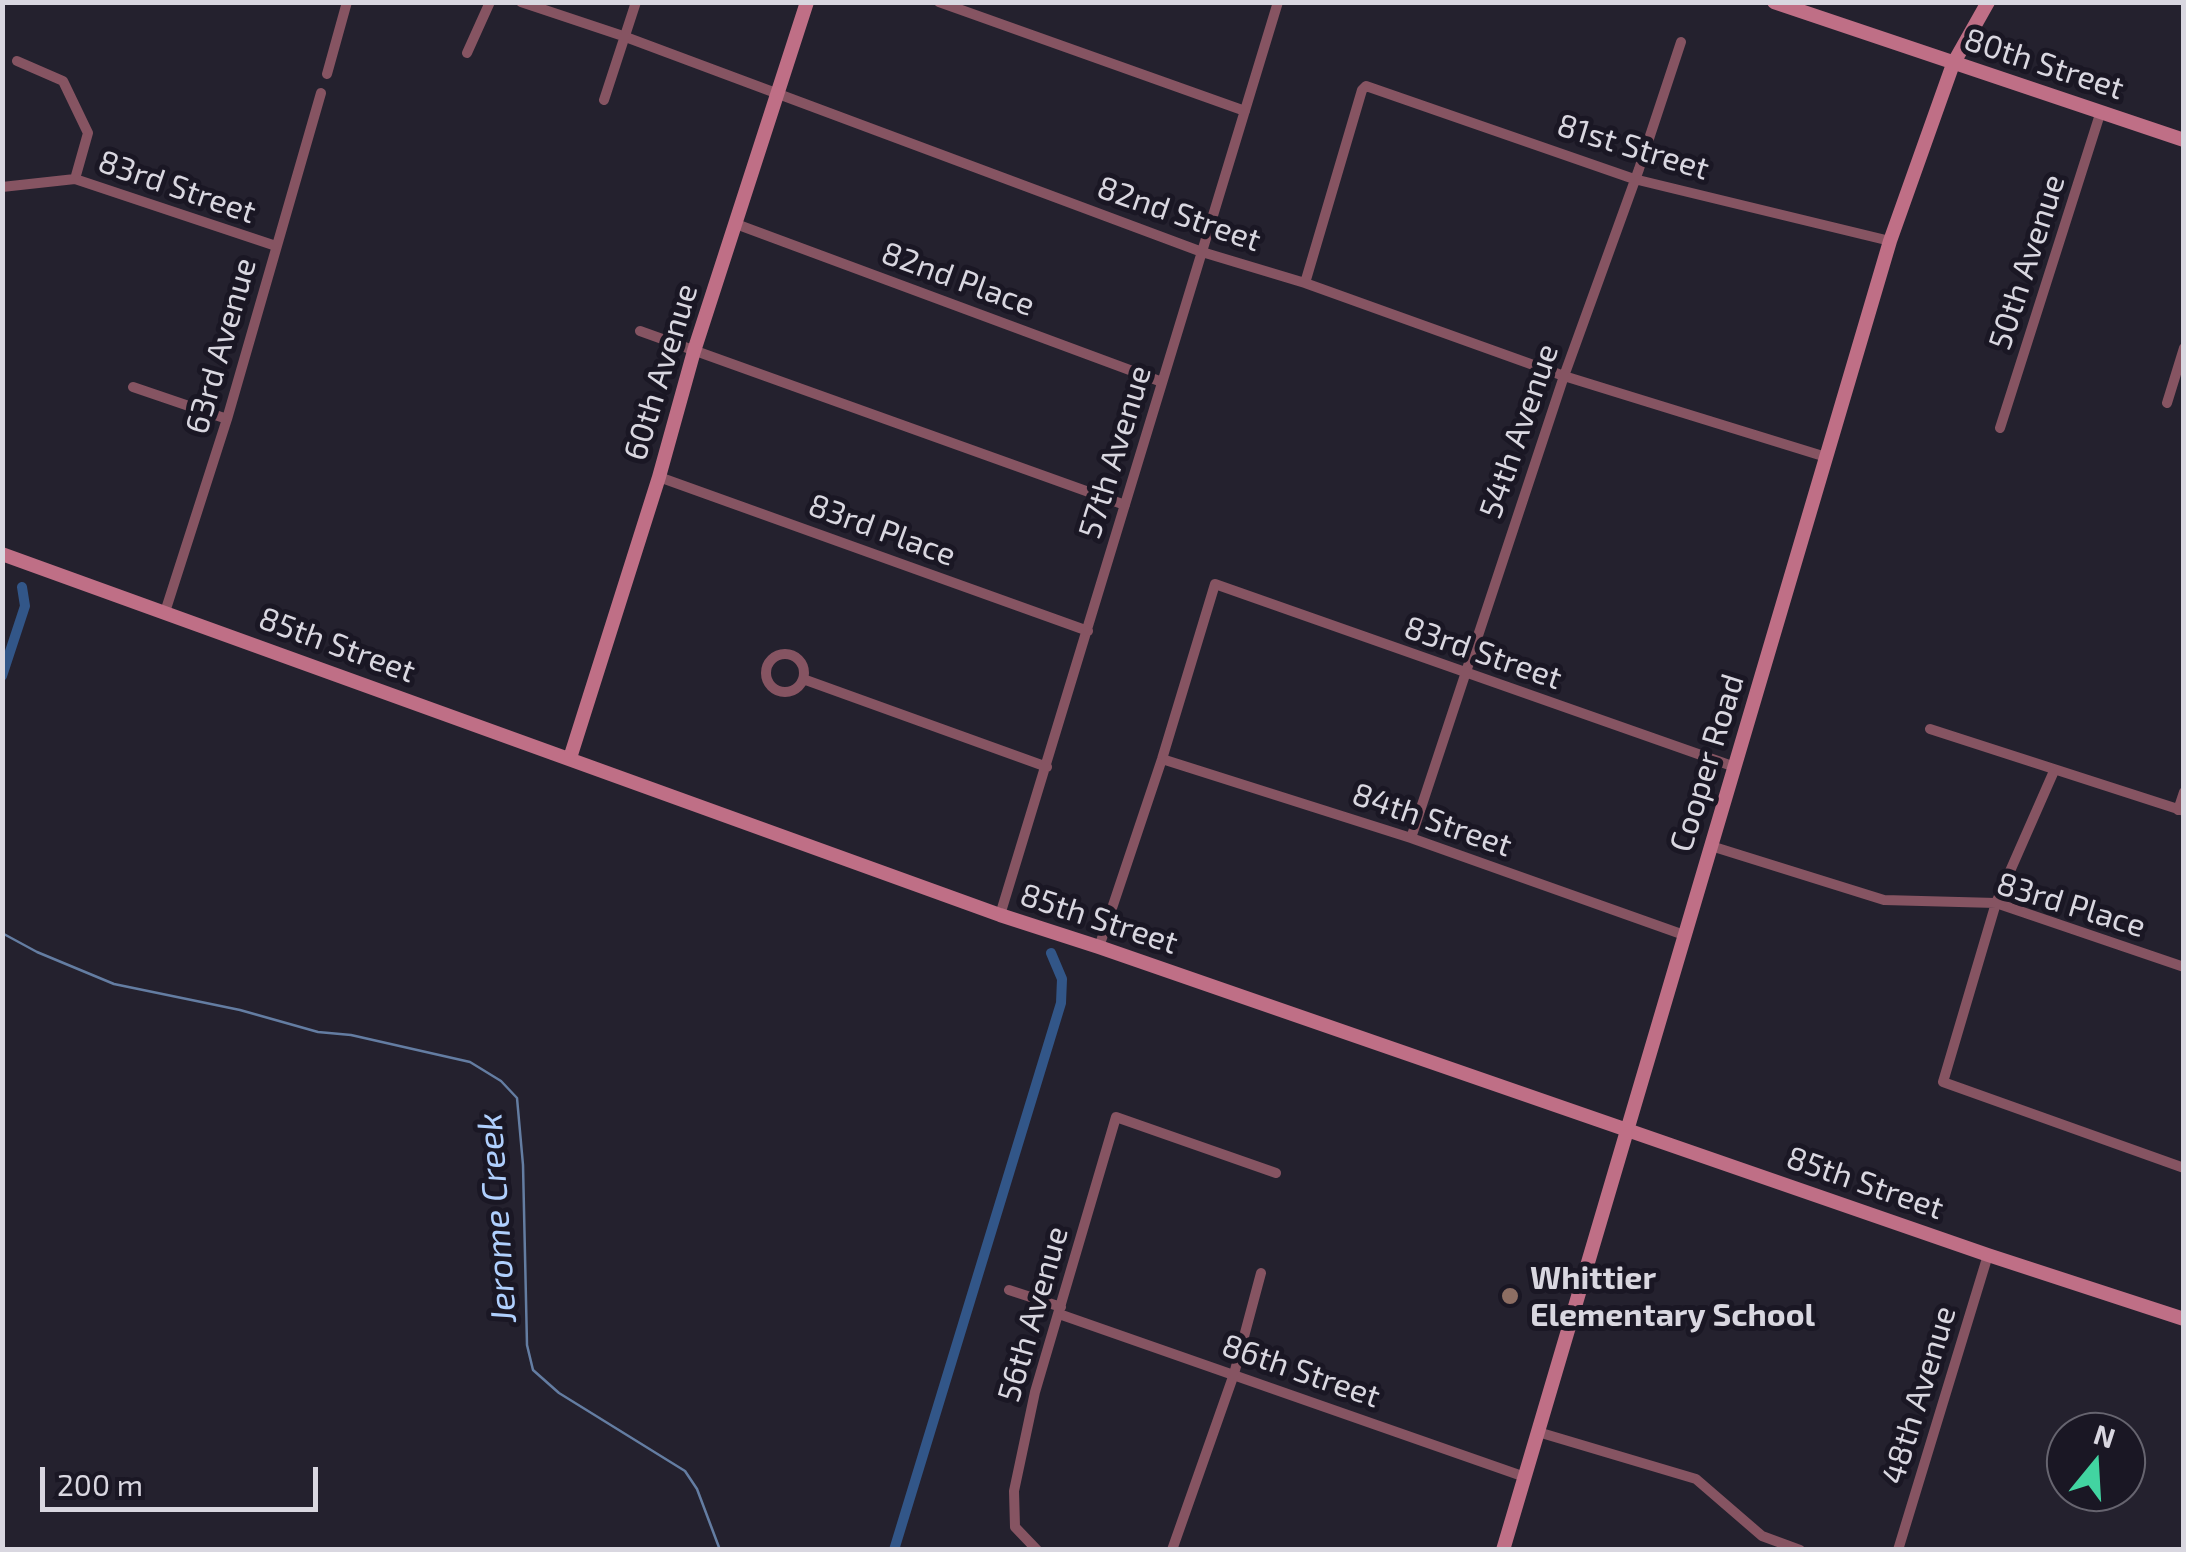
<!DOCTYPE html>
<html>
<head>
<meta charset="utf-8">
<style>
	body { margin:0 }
	#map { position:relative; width:2186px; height:1552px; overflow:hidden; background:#24212e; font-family:"Exo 2",sans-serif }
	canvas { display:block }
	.frame { position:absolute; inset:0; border:5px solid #d9d7e0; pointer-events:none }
	.north { position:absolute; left:2046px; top:1412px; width:100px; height:100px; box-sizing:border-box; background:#1a1724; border:2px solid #66646f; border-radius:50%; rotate:18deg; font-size:28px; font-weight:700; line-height:40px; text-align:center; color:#d9d7e0 }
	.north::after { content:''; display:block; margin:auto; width:35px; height:45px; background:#42d4a1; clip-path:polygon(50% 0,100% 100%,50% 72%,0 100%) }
	.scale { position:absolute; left:40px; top:1467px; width:278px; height:45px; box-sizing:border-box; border:5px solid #d9d7e0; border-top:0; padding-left:12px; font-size:30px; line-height:35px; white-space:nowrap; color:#d9d7e0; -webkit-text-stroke:8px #1a1724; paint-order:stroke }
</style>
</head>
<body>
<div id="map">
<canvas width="2186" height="1552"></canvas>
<div class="frame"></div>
<div class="north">N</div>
<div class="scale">200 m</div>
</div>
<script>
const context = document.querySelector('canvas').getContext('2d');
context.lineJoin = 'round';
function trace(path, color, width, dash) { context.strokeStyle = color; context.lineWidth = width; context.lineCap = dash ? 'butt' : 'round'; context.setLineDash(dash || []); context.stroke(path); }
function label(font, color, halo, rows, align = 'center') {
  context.font = font + ' "Exo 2",sans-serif'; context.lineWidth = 10; context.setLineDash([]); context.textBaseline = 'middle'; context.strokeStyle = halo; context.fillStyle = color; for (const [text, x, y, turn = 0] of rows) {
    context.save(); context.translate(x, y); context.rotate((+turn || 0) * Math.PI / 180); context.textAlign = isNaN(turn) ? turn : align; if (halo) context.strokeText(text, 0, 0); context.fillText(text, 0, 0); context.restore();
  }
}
trace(new Path2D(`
	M 2,933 L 37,952 L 114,984 L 240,1010 L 318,1032 L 351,1035 L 470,1062 L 501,1081 L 517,1098 L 523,1165 L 527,1345 L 533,1370 L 559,1393 L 685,1471 L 697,1489 L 720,1550`), '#647da2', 2.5);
trace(new Path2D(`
	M 2,676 L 25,606 L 22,587
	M 894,1550 L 1061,1003 L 1062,979 L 1051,953`), '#325688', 10);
trace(new Path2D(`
	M 521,2 L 623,36 L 1202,252 L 1305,283 L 1564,376 L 1826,457
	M 939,2 L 1245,111
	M 467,53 L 490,2
	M 17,61 L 63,81 L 88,133 L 75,179
	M 327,74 L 347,2
	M 604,100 L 636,2
	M 2,187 L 75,179 L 276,246
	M 736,224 L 1162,382
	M 1305,283 L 1362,90 L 1366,86 L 1634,179 L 1890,241
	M 640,331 L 1125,505
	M 133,387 L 227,419
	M 2167,403 L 2184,348
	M 2000,428 L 2101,111
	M 659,477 L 1088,631
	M 165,612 L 227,419 L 321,93
	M766 673a19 19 0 1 1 38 0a19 19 0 1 1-38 0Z
	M 803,679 L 1047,767
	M 1930,729 L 2184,811
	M 1162,759 L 1411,838 L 1684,935
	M 2054,771 L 1996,903 L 1943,1082 L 2184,1168
	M 2178,810 L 2184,792
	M 1411,838 L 1564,376 L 1639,169 L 1681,42
	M 1711,846 L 1884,900 L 1996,903 L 2184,967
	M 1000,915 L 1278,2
	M 1099,947 L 1162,759 L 1215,584 L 1735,767
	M 1009,1290 L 1061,1307
	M 1059,1314 L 1525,1477
	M 1538,1432 L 1696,1479 L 1762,1536 L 1800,1550
	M 1037,1550 L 1015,1527 L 1014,1491 L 1035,1392 L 1116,1117 L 1276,1173
	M 1172,1550 L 1234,1374 L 1261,1273
	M 1898,1550 L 1988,1255`), '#865462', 10);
trace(new Path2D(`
	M 1774,2 L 2184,140
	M 2,554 L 1000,915 L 1099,947 L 1988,1255 L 2184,1319
	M 570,758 L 659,477 L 694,351 L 807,2
	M 1503,1550 L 1890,241 L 1953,64 L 1988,2`), '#bf6f86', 14);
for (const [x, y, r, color] of [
	[1510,1296,10,"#8d6e63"]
]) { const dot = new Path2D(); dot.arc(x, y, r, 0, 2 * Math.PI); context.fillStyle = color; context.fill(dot); trace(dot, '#1a1724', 4); }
label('32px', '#d9d7e0', '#1a1724', [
	["80th Street",2044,64,18],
	["81st Street",1633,147,17],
	["83rd Street",177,187,19],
	["82nd Street",1179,214,19],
	["50th Avenue",2027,262,-72],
	["82nd Place",958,279,20],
	["63rd Avenue",221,346,-74],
	["60th Avenue",661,372,-73],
	["54th Avenue",1519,431,-71],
	["57th Avenue",1115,452,-73],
	["83rd Place",882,530,20],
	["85th Street",337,645,20],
	["83rd Street",1483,653,19],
	["Cooper Road",1707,763,-73],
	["84th Street",1432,820,19],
	["83rd Place",2071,905,17],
	["85th Street",1099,919,18],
	["85th Street",1865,1183,19],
	["56th Avenue",1033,1314,-74],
	["86th Street",1301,1371,19],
	["48th Avenue",1919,1395,-73]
]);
label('bold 32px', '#d9d7e0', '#1a1724', [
	["Whittier",1530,1278],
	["Elementary School",1530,1315]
], 'left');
label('italic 35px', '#afcffd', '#1a1724', [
	["Jerome Creek",497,1218,-94]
]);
</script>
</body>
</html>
